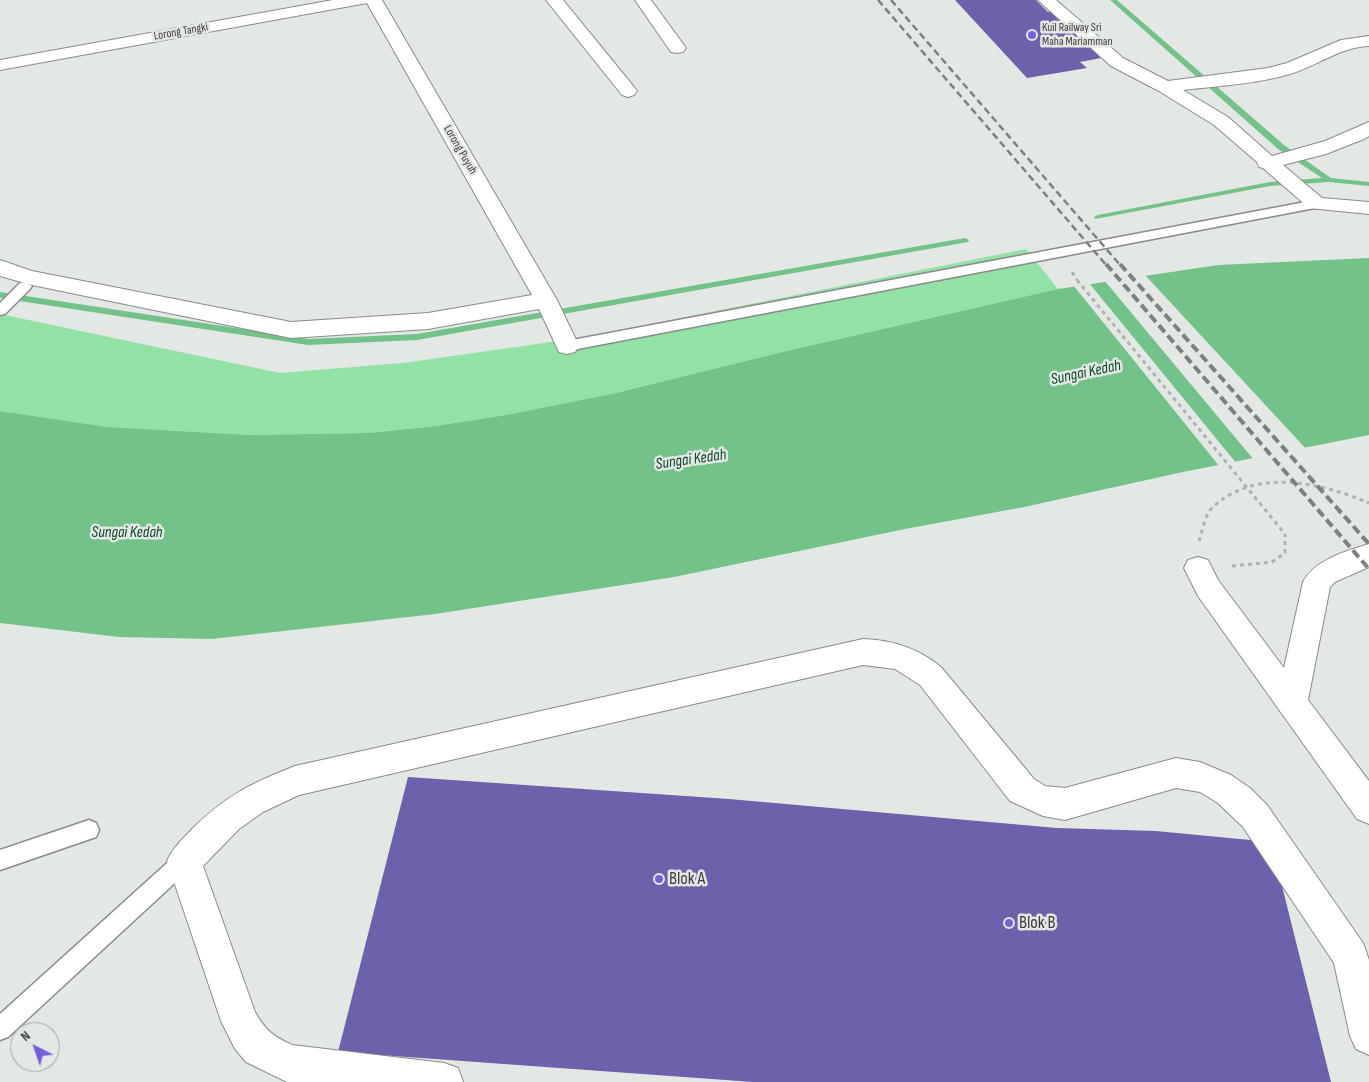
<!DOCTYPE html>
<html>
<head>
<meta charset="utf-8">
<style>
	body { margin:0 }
	#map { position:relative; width:1369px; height:1082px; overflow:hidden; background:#e4e8e5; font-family:"Sofia Sans Condensed",sans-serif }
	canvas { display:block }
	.north { position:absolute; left:10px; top:1022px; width:50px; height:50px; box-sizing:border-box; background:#e4e8e5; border:1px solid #a0a4a1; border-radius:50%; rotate:319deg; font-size:14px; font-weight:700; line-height:20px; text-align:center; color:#3b3d3b }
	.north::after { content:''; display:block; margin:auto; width:18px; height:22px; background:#785fd9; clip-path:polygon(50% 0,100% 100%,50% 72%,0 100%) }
</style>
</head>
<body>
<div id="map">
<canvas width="1369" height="1082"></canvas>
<div class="north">N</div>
</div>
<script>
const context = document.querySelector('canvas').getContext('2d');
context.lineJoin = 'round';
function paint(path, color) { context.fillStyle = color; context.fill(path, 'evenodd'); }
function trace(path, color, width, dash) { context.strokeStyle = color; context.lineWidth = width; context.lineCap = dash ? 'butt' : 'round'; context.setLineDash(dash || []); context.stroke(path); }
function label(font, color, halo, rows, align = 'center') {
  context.font = font + ' "Sofia Sans Condensed",sans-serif'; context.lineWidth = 5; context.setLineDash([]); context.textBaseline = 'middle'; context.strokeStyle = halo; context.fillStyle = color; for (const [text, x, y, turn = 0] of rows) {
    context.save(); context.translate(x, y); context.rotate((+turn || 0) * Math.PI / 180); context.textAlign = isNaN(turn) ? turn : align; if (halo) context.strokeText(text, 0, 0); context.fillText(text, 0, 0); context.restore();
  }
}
paint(new Path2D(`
	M 1026,249 L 1058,289 L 782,352 L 616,393 L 506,415 L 435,426 L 369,433 L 250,435 L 108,427 L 0,411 L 0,314 L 280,373 L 403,363 L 586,337 Z`), '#92e2a8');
paint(new Path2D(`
	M 1369,258 L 1369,435 L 1183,472 L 1024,507 L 905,529 L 674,577 L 435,614 L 212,639 L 119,637 L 0,623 L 0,411 L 108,427 L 250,435 L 369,433 L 435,426 L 506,415 L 616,393 L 782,352 L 1058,289 L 1218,265 Z`), '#72c289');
paint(new Path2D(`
	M 1145,275 L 1308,451 L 1254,460 L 1104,280 Z
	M 1089,283 L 1237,464 L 1220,467 L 1073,285 Z`), '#e4e8e5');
paint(new Path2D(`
	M 1110,0 L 1117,0 L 1284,145 L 1331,178 L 1369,182 L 1369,186 L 1329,182 L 1270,186 L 1095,219 L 1094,217 L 1098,215 L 1270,182 L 1322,178 L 1278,149 Z
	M 965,238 L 969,240 L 968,242 L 417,340 L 308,345 L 0,298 L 0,292 L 308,339 L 417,334 Z`), '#72c289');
paint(new Path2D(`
	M 955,0 L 1036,0 L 1048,12 L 1053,11 L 1101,58 L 1080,62 L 1087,68 L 1027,78 Z
	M 408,777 L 729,799 L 1057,828 L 1156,831 L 1271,842 L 1331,1082 L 753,1082 L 338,1052 Z`), '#6c61ab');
const lane = new Path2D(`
	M 1316,200 L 1322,204 L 1320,207 L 567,351 L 562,349 L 560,346 L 562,343 L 567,341 Z
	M 25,282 L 32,286 L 30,289 L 5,314 L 0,315 L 0,303 L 20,283 Z
	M 89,820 L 96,823 L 99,830 L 96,837 L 0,870 L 0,850 Z
	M 184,851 L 191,854 L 194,861 L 191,868 L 8,1037 L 0,1040 L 0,1014 L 177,854 Z`);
const street = new Path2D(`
	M 333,0 L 382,0 L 557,300 L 579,346 L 575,352 L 567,354 L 559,352 L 539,309 L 428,329 L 291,338 L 32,285 L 0,276 L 0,260 L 32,271 L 291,322 L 428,313 L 532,295 L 367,3 L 0,70 L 0,60 Z
	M 546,0 L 563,0 L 634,87 L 637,91 L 634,95 L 628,97 L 622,95 Z
	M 635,0 L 651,0 L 686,48 L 683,52 L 677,53 L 671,52 Z
	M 1038,0 L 1056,0 L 1123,58 L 1168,81 L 1268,68 L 1287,63 L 1341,40 L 1369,36 L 1369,46 C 1340,47 1317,66 1290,74 C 1255,84 1219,86 1183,90 L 1228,117 L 1272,156 L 1325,141 L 1369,122 L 1369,136 L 1364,139 L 1326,154 L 1283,165 L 1322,198 L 1369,202 L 1369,214 L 1309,208 L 1263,168 L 1259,167 L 1257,162 L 1214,125 L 1159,91 L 1111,66 Z
	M 1369,544 L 1369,567 L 1335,582 L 1330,587 L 1308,700 L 1369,781 L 1369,824 L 1357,819 L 1198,596 L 1184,568 L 1188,560 L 1198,557 L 1208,560 L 1218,580 L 1284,668 L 1303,582 C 1314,560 1346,551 1369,544 Z
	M 863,639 C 892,640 918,648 941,667 L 1034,779 L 1045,786 L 1065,788 L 1176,758 L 1200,762 L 1231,775 L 1250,788 L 1267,805 L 1363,943 L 1369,960 L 1369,1055 L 1356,1049 L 1350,1036 L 1334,963 L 1243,827 L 1218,803 L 1200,792 L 1176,788 L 1065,820 L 1043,816 L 1010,801 L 920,685 L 895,669 L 863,665 L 299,795 L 263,812 L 239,829 L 203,866 L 255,1012 C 266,1031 273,1036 292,1045 L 444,1063 L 458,1068 L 463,1082 L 287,1082 L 246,1062 L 235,1049 L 221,1021 L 167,861 C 173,847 183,839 193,828 C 227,795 252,783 295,766 Z`);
trace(lane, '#888b88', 3);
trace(street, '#888b88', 2);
trace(new Path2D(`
	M 1072,272 L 1077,280
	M 1199,541 C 1202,532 1205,516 1211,509 C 1253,467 1320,482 1369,503
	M 1232,566 L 1272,562 L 1285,553 L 1285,534`), '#afb3b0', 3, [4, 4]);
paint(lane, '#fff');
paint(street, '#fff');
trace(new Path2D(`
	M 878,0 L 1107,266
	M 891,0 L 1121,266`), '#7d807e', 2.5, [7, 4]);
trace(new Path2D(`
	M 1106,264 L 1369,569
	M 1120,264 L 1369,544`), '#7d807e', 4, [9, 4.5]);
trace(new Path2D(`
	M 1077,280 L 1285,534`), '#afb3b0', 3, [4, 4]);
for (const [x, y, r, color] of [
	[1032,35,5,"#785fd9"],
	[659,879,5,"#785fd9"],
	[1009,923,5,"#785fd9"]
]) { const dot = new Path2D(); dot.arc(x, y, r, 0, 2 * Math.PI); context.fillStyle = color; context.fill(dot); trace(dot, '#e4e8e5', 2); }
label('12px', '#3b3d3b', '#e4e8e5', [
	["Kuil Railway Sri",1042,28],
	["Maha Mariamman",1042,42]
], 'left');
label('12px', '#3b3d3b', '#e4e8e5', [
	["Lorong Tangki",181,32,-10],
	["Lorong Puyuh",460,150,60]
]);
label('italic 16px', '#0a4823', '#e4e8e5', [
	["Sungai Kedah",1086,373,-12],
	["Sungai Kedah",691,460,-8],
	["Sungai Kedah",127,533]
]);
label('18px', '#3b3d3b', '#e4e8e5', [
	["Blok A",669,879],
	["Blok B",1019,923]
], 'left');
</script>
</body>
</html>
